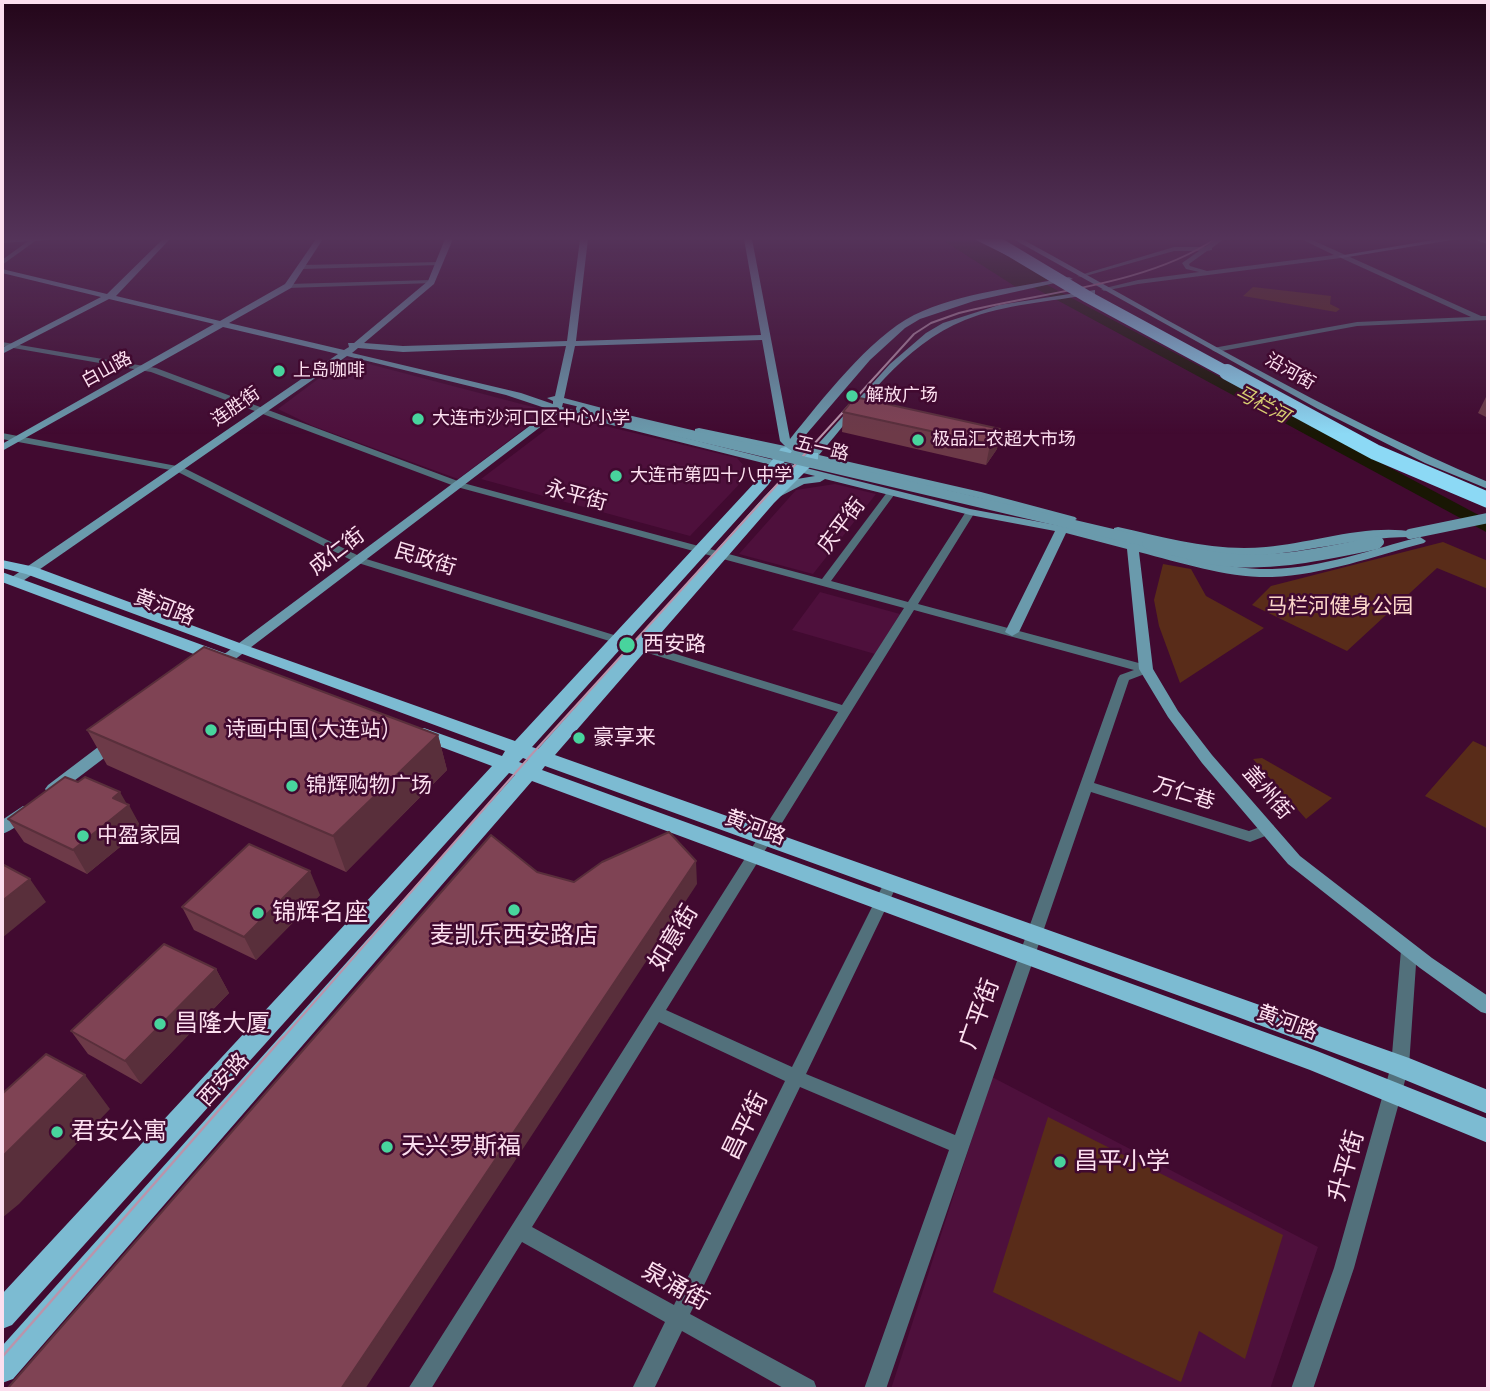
<!DOCTYPE html>
<html>
<head>
<meta charset="utf-8">
<style>
	body { margin:0 }
	#map { position:relative; width:1490px; height:1391px; overflow:hidden; background:#410a30; font-family:Manrope,sans-serif }
	canvas { display:block }
	.frame { position:absolute; inset:0; border:4px solid #fcdfef; pointer-events:none }
</style>
</head>
<body>
<div id="map">
<canvas width="1490" height="1391"></canvas>
<div class="frame"></div>
</div>
<script>
const context = document.querySelector('canvas').getContext('2d');
context.lineJoin = 'round';
function paint(path, color) { context.fillStyle = color; context.fill(path, 'evenodd'); }
function trace(path, color, width, dash) { context.strokeStyle = color; context.lineWidth = width; context.lineCap = dash ? 'butt' : 'round'; context.setLineDash(dash || []); context.stroke(path); }
function label(font, color, halo, rows, align = 'center') {
  context.font = font + ' Manrope,"Noto Sans SC",sans-serif'; context.lineWidth = 5; context.setLineDash([]); context.textBaseline = 'middle'; context.strokeStyle = halo; context.fillStyle = color; for (const [text, x, y, turn = 0] of rows) {
    context.save(); context.translate(x, y); context.rotate((+turn || 0) * Math.PI / 180); context.textAlign = isNaN(turn) ? turn : align; if (halo) context.strokeText(text, 0, 0); context.fillText(text, 0, 0); context.restore();
  }
}
paint(new Path2D(`
	M 346,358 L 548,411 L 458,479 L 313,426 L 278,409 Z
	M 564,416 L 737,458 L 750,473 L 690,536 L 481,479 Z
	M 835,484 L 876,494 L 813,574 L 739,554 L 796,490 Z
	M 820,592 L 900,614 L 875,654 L 792,630 Z
	M 992,1077 L 1318,1247 L 1270,1389 L 891,1389 Z`), '#4e103c');
paint(new Path2D(`
	M 1253,287 L 1331,296 L 1330,304 L 1340,309 L 1336,312 L 1243,296 Z
	M 1443,542 L 1488,561 L 1488,589 L 1437,568 L 1347,651 L 1252,605 L 1271,586 Z
	M 1163,564 L 1191,569 L 1206,596 L 1264,628 L 1180,683 L 1159,626 L 1154,600 Z
	M 1473,741 L 1488,748 L 1488,829 L 1425,796 Z
	M 1262,758 L 1332,798 L 1306,819 L 1253,759 Z
	M 1048,1117 L 1283,1235 L 1245,1359 L 1199,1331 L 1181,1382 L 993,1292 Z`), '#592c19');
paint(new Path2D(`
	M 941,239 L 984,239 L 1048,280 L 1016,287 Z`), '#191704');
paint(new Path2D(`
	M 1036,279 L 1488,520 L 1488,533 L 1031,286 L 1031,280 Z`), '#191704');
paint(new Path2D(`
	M 31,239 L 38,239 L 2,265 L 2,260 Z
	M 1216,239 L 1224,239 L 1212,248 L 1212,250 L 1207,251 L 1189,264 L 1190,266 L 1207,271 L 1334,255 L 1301,239 L 1310,239 L 1481,316 L 1488,316 L 1488,320 L 1357,326 L 1216,352 L 1212,350 L 1213,348 L 1357,322 L 1471,317 L 1341,258 L 1138,284 L 1104,291 L 1101,289 L 1138,280 L 1199,272 L 1186,269 L 1182,263 L 1199,251 L 1174,251 L 1082,277 L 1077,276 L 1174,247 L 1205,247 Z
	M 438,262 L 440,263 L 440,265 L 302,269 L 299,267 L 302,265 Z
	M 431,280 L 433,281 L 433,283 L 288,288 L 285,286 L 288,284 Z
	M 2,342 L 156,368 L 463,483 L 822,579 L 888,491 L 894,491 L 894,495 L 831,581 L 908,602 L 967,510 L 973,510 L 975,512 L 918,604 L 1150,666 L 1152,669 L 1150,672 L 1129,680 L 1094,783 L 1249,831 L 1268,824 L 1273,825 L 1275,829 L 1273,833 L 1250,842 L 1091,792 L 886,1389 L 864,1389 L 949,1150 L 800,1087 L 690,1314 L 814,1381 L 817,1389 L 785,1389 L 682,1331 L 654,1389 L 632,1389 L 665,1322 L 522,1242 L 431,1389 L 408,1389 L 838,712 L 355,562 L 176,471 L 2,439 L 2,433 L 182,467 L 363,558 L 842,705 L 904,608 L 457,487 L 151,372 L 2,346 ZM 914,610 L 1134,670 L 1120,675 L 1118,678 L 955,1135 L 806,1074 L 898,883 L 896,879 L 891,877 L 886,879 L 792,1067 L 666,1010 ZM 659,1022 L 785,1081 L 674,1305 L 532,1227 Z
	M 1409,944 L 1414,945 L 1417,950 L 1409,1066 L 1354,1268 L 1313,1389 L 1291,1389 L 1334,1268 L 1391,1066 L 1401,950 L 1404,945 Z`), '#52707b');
paint(new Path2D(`
	M 2,239 L 64,239 L 2,243 Z
	M 163,239 L 170,239 L 116,296 L 220,321 L 285,284 L 316,239 L 323,239 L 291,288 L 229,323 L 344,350 L 349,347 L 348,343 L 354,343 L 428,281 L 445,239 L 453,239 L 434,284 L 364,343 L 403,346 L 567,341 L 580,239 L 588,239 L 576,341 L 761,335 L 744,239 L 752,239 L 790,439 C 821,401 869,338 914,315 C 961,292 1018,288 1069,277 L 1073,279 L 974,301 L 920,319 L 905,328 L 870,360 L 797,445 L 801,449 L 800,451 L 810,453 L 890,364 L 926,333 L 943,323 L 999,305 L 1095,290 L 1095,294 L 1092,294 C 1050,302 1005,304 965,320 C 904,344 860,407 819,455 L 981,492 L 1075,517 L 1077,519 L 1071,522 L 979,498 L 695,433 L 695,429 L 699,428 L 785,446 L 780,441 L 762,340 L 575,346 L 564,398 L 602,408 L 597,411 L 563,403 L 562,407 L 970,509 L 1062,526 L 1127,541 L 1128,536 L 1114,532 L 1114,528 L 1118,527 C 1167,538 1215,552 1266,547 C 1312,543 1369,523 1414,532 L 1414,536 L 1410,537 C 1354,537 1300,555 1244,556 C 1208,556 1173,547 1138,538 L 1139,544 C 1182,555 1227,570 1272,569 C 1322,568 1372,549 1420,537 L 1426,541 L 1424,543 C 1375,556 1323,575 1272,577 C 1227,578 1182,563 1139,552 L 1153,669 L 1178,711 L 1212,755 L 1300,856 L 1432,958 L 1488,996 L 1488,1014 L 1481,1012 L 1420,968 L 1288,864 L 1202,763 L 1168,717 L 1139,669 L 1127,549 L 1066,533 L 1019,632 L 1012,636 L 1005,632 L 1055,531 L 970,515 L 825,479 L 820,482 L 804,484 L 777,498 L 773,497 L 773,493 L 797,479 L 815,476 L 560,412 L 221,670 L 211,670 L 209,667 L 211,664 L 551,410 L 506,395 L 347,356 L 20,583 L 12,583 L 10,580 L 12,577 L 338,354 L 223,327 L 2,451 L 2,444 L 214,324 L 109,299 L 2,354 L 2,348 L 101,297 L 2,273 L 2,269 L 107,294 ZM 566,346 L 555,396 L 547,398 L 553,401 L 553,404 L 521,393 L 352,353 L 358,348 L 403,352 Z
	M 1013,239 L 1022,239 C 1175,323 1327,414 1488,482 L 1488,489 L 1425,463 L 1318,409 Z
	M 1439,239 L 1458,239 L 1342,258 L 1338,256 Z
	M 1478,239 L 1488,239 L 1488,244 L 1478,241 Z
	M 115,737 L 122,742 L 120,746 L 58,793 L 48,793 L 45,789 L 48,785 L 110,738 Z
	M 23,806 L 29,808 L 31,812 C 25,821 12,831 2,834 L 2,820 Z`), '#6a9aac');
paint(new Path2D(`
	M 786,447 L 792,451 L 768,485 L 532,747 L 538,749 L 764,497 L 808,453 L 818,453 L 818,459 L 774,503 L 555,755 L 1409,1058 L 1488,1090 L 1488,1114 L 1393,1075 L 1235,1016 L 545,766 L 542,770 L 1317,1051 L 1488,1119 L 1488,1143 L 1310,1070 L 532,781 L 13,1379 L 2,1383 L 2,1346 L 515,775 L 509,773 L 12,1325 L 2,1329 L 2,1294 L 492,766 L 412,736 L 409,732 L 412,728 L 424,728 L 502,756 L 505,751 L 26,574 L 2,568 L 2,560 L 35,567 L 245,645 L 515,741 L 758,479 L 781,448 ZM 523,758 L 528,760 L 524,764 L 519,762 Z
	M 2,572 L 227,654 L 229,658 L 227,662 L 215,662 L 2,582 Z`), '#7cbbd2');
paint(new Path2D(`
	M 974,239 L 988,239 L 1018,254 L 1008,256 Z`), '#8cd9f5');
trace(new Path2D(`
	M 282,1039 L 532,754 L 914,334 L 931,323 L 959,313 C 1041,292 1145,286 1215,239`), '#ba94ab', 2);
trace(new Path2D(`
	M 2,1357 L 283,1037`), '#ba94ab', 2.5);
trace(new Path2D(`
	M 581,409 L 1156,544
	M 1410,534 L 1488,518
	M 1368,544 L 1379,542`), '#6a9aac', 10);
trace(new Path2D(`
	M 1149,543 C 1170,548 1191,554 1213,558 C 1267,567 1323,554 1376,543`), '#6a9aac', 13);
trace(new Path2D(`
	M 991,239 L 1088,297 L 1230,374`), '#8cd9f5', 12);
trace(new Path2D(`
	M 1227,372 L 1375,452 L 1488,500`), '#8cd9f5', 16);
paint(new Path2D(`
	M 1488,393 L 1488,418 L 1478,413 Z
	M 843,412 L 1000,429 L 997,449 L 986,465 L 842,432 Z
	M 87,730 L 438,735 L 447,770 L 346,872 L 107,765 Z
	M 127,804 L 142,829 L 87,874 L 24,842 L 8,819 Z
	M 320,895 L 256,960 L 194,930 L 182,907 Z
	M 216,969 L 229,993 L 141,1084 L 88,1054 L 71,1031 Z`), '#6d3a48');
paint(new Path2D(`
	M 1000,429 L 997,449 L 986,465 L 990,444 Z
	M 438,735 L 447,770 L 346,872 L 333,836 Z
	M 120,792 L 128,806 L 129,805 L 142,829 L 87,874 L 73,850 L 113,798 Z
	M 696,861 L 697,884 L 365,1389 L 341,1389 Z
	M 310,871 L 320,895 L 256,960 L 244,937 Z
	M 30,879 L 46,902 L 2,938 L 2,901 Z
	M 216,969 L 229,993 L 141,1084 L 125,1061 Z
	M 85,1075 L 110,1109 L 19,1204 L 2,1218 L 2,1157 Z`), '#592f3b');
const building = new Path2D(`
	M 855,397 L 1000,429 L 990,444 L 843,412 Z
	M 204,647 L 438,735 L 333,836 L 87,730 Z
	M 65,777 L 78,782 L 85,777 L 120,792 L 113,798 L 129,805 L 73,850 L 8,819 Z
	M 669,832 L 696,861 L 341,1389 L 7,1389 L 491,835 L 537,872 L 574,882 L 602,862 Z
	M 249,844 L 310,871 L 244,937 L 182,907 Z
	M 2,864 L 30,879 L 2,901 Z
	M 164,944 L 216,969 L 125,1061 L 71,1031 Z
	M 46,1054 L 85,1075 L 2,1157 L 2,1094 Z`);
paint(building, '#7f4354');
trace(building, '#592f3b', 2);
const sky = context.createLinearGradient(0, 0, 0, 434);
sky.addColorStop(0, '#24061a');
sky.addColorStop(0.55, '#543359');
sky.addColorStop(1, '#54335900');
context.fillStyle = sky;
context.fillRect(0, 0, 1490, 434);
for (const [x, y, r, color] of [
	[279,371,7,"#48d49d"],
	[852,396,7,"#48d49d"],
	[418,419,7,"#48d49d"],
	[918,440,7,"#48d49d"],
	[616,476,7,"#48d49d"],
	[627,645,9,"#48d49d"],
	[211,730,7,"#48d49d"],
	[579,738,7,"#48d49d"],
	[292,786,7,"#48d49d"],
	[83,836,7,"#48d49d"],
	[514,910,7,"#48d49d"],
	[258,913,7,"#48d49d"],
	[160,1024,7,"#48d49d"],
	[57,1132,7,"#48d49d"],
	[387,1147,7,"#48d49d"],
	[1060,1162,7,"#48d49d"]
]) { const dot = new Path2D(); dot.arc(x, y, r, 0, 2 * Math.PI); context.fillStyle = color; context.fill(dot); trace(dot, '#410a30', 2.5); }
label('18px', '#fcdfef', '#410a30', [
	["白山路",107,370,-29],
	["沿河街",1290,372,30],
	["连胜街",236,407,-35],
	["五一路",822,449,13]
]);
label('18px', '#fcdfef', '#410a30', [
	["上岛咖啡",293,371],
	["解放广场",866,396],
	["大连市沙河口区中心小学",432,419],
	["极品汇农超大市场",932,440],
	["大连市第四十八中学",630,476]
], 'left');
label('italic 19px', '#d8ce72', '#410a30', [
	["马栏河",1262,405,28]
]);
label('21px', '#fcdfef', '#410a30', [
	["永平街",576,496,15],
	["庆平街",842,526,-53],
	["成仁街",337,552,-37],
	["民政街",425,560,17],
	["黄河路",164,608,21],
	["盖州街",1267,793,49],
	["万仁巷",1184,794,17],
	["黄河路",755,828,20],
	["黄河路",1287,1023,20],
	["西安路",224,1080,-48]
]);
label('21px', '#fcd7c9', '#410a30', [
	["马栏河健身公园",1340,607]
]);
label('21px', '#fcdfef', '#410a30', [
	["西安路",643,645],
	["诗画中国(大连站)",225,730],
	["豪享来",593,738],
	["锦辉购物广场",306,786],
	["中盈家园",97,836]
], 'left');
label('24px', '#fcdfef', '#410a30', [
	["锦辉名座",272,913],
	["麦凯乐西安路店",514,936,"center"],
	["昌隆大厦",174,1024],
	["君安公寓",71,1132],
	["天兴罗斯福",401,1147],
	["昌平小学",1074,1162]
], 'left');
label('24px', '#fcdfef', '#410a30', [
	["如意街",674,938,-59],
	["广平街",980,1014,-70],
	["昌平街",746,1126,-64],
	["升平街",1347,1166,-74],
	["泉涌街",675,1287,29]
]);
</script>
</body>
</html>
